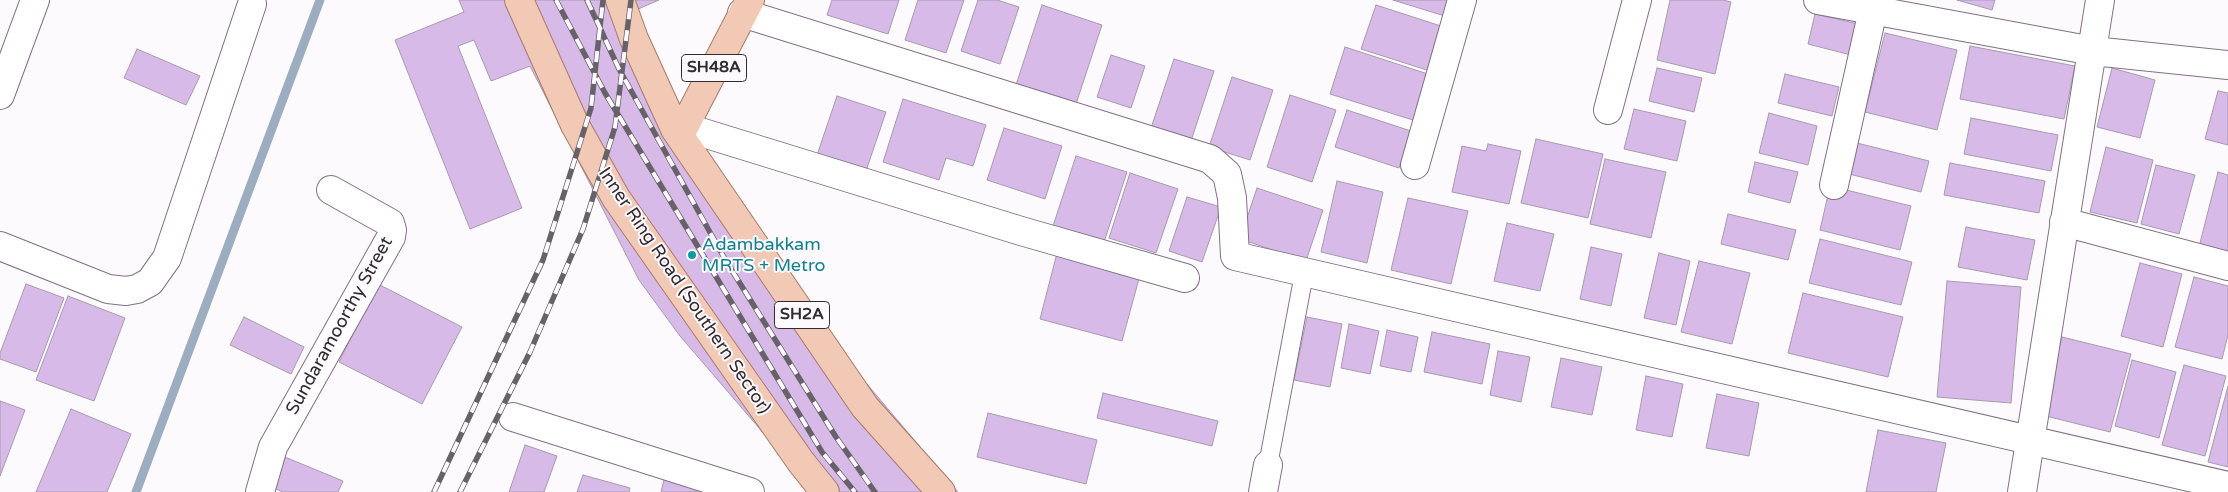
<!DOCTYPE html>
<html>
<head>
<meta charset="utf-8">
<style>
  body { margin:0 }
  canvas { display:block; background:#fdfafe }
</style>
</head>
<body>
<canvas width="2228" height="492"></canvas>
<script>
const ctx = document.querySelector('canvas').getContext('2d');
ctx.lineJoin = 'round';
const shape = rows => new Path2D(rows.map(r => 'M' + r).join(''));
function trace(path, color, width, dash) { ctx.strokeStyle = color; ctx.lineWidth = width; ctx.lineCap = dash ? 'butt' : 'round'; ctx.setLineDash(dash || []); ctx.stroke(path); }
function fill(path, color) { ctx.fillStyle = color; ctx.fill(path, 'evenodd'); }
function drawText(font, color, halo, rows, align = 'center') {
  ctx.font = font + ' "Varela Round",sans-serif'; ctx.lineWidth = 4; ctx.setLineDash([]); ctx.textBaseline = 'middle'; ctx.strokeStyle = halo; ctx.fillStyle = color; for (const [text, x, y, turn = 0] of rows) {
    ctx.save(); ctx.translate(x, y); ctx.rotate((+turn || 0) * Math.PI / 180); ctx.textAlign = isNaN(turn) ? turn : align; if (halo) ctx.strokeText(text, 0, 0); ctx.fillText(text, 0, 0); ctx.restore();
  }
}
const stream = shape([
  [136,492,320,0]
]);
const building = shape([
  [459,0,659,0,615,19,738,231,958,492,814,492,680,336,639,280,530,66,491,81,474,40,458,46,522,208,470,229,395,40,464,12,459,0],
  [832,0,899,0,888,34,827,15,832,0],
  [918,0,964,0,946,53,905,40,918,0],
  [978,0,997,0,1019,7,1000,64,961,51,978,0],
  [1393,0,1454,0,1448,17,1393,0],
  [1670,0,1723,0,1731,2,1715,74,1657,60,1670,0],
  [1957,0,1995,0,1992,10,1957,0],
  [1042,5,1102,25,1076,104,1016,85,1042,5],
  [1376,5,1447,28,1433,72,1361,49,1376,5],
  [1815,14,1863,25,1855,56,1808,44,1815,14],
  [1885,33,1957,50,1937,130,1865,112,1885,33],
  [1970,46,2075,66,2064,119,1960,99,1970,46],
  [1345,47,1431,75,1416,121,1330,94,1345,47],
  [137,49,200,76,186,105,124,78,137,49],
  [1111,55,1145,66,1131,108,1097,97,1111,55],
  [1174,59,1214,71,1190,144,1150,131,1174,59],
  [1657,68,1702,78,1694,112,1649,101,1657,68],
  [2112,68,2155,80,2140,138,2097,127,2112,68],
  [1785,74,1839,87,1832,116,1778,103,1785,74],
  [1232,77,1273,90,1250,160,1209,147,1232,77],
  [2218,91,2228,93,2228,145,2205,139,2218,91],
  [1290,95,1336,110,1312,182,1267,167,1290,95],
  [837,96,886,112,866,171,817,155,837,96],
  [903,99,986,125,973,166,946,158,939,180,883,162,903,99],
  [1634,109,1686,121,1677,161,1624,149,1634,109],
  [1347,110,1411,131,1399,168,1335,147,1347,110],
  [1769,113,1817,126,1808,165,1759,153,1769,113],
  [1971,118,2058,135,2051,171,1964,154,1971,118],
  [1004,128,1062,146,1045,199,987,180,1004,128],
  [1536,139,1603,154,1588,218,1521,203,1536,139],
  [1857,143,1929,161,1921,192,1849,174,1857,143],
  [1488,144,1521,151,1509,204,1452,192,1462,146,1486,151,1488,144],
  [2106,147,2153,160,2137,223,2090,212,2106,147],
  [1076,156,1127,172,1104,242,1053,226,1076,156],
  [1605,159,1666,172,1651,238,1590,224,1605,159],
  [1755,162,1798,172,1790,203,1748,192,1755,162],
  [1950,163,2045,181,2039,213,1944,195,1950,163],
  [2156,165,2195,175,2179,234,2141,224,2156,165],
  [2218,172,2228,175,2228,254,2199,247,2218,172],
  [1130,173,1178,189,1156,253,1109,238,1130,173],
  [1337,181,1383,192,1367,263,1321,252,1337,181],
  [1830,186,1911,206,1900,250,1820,230,1830,186],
  [1257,188,1323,210,1306,261,1240,239,1257,188],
  [1187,197,1221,207,1202,262,1169,251,1187,197],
  [1408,198,1468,211,1451,284,1391,270,1408,198],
  [1728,214,1796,230,1788,260,1721,244,1728,214],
  [1507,223,1554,234,1540,291,1494,281,1507,223],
  [1966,227,2035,240,2027,280,1958,267,1966,227],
  [1820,239,1912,262,1901,305,1809,283,1820,239],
  [1591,247,1622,254,1611,306,1580,299,1591,247],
  [1057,253,1140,275,1122,341,1040,319,1057,253],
  [1659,253,1690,261,1676,325,1644,318,1659,253],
  [1699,261,1750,273,1732,344,1681,332,1699,261],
  [2140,263,2182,274,2163,347,2121,336,2140,263],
  [2194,277,2228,286,2228,335,2222,359,2175,347,2194,277],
  [1947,281,2021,287,2011,403,1937,397,1947,281],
  [26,284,64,298,36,372,0,359,0,353,26,284],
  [378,284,462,327,422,404,339,362,378,284],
  [1803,293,1903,317,1888,377,1788,353,1803,293],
  [68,296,125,318,94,401,36,380,68,296],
  [244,317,304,347,291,374,230,345,244,317],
  [1307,317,1342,324,1330,387,1294,380,1307,317],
  [1349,324,1379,331,1370,374,1341,368,1349,324],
  [1387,330,1418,337,1411,372,1380,366,1387,330],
  [1432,332,1490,344,1482,384,1424,372,1432,332],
  [2062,337,2131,354,2110,432,2042,415,2062,337],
  [1498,351,1530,357,1521,402,1490,395,1498,351],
  [1561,358,1602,367,1592,415,1551,407,1561,358],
  [2132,360,2176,372,2159,438,2115,426,2132,360],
  [2184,365,2226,376,2205,456,2162,445,2184,365],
  [1646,376,1683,384,1672,437,1636,430,1646,376],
  [2228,386,2228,467,2208,462,2228,386],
  [1103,393,1218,421,1212,446,1097,418,1103,393],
  [1717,394,1759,403,1749,456,1706,448,1717,394],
  [0,401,25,410,0,476,0,401],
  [71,409,131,434,107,492,36,492,71,409],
  [988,413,1097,440,1086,484,977,457,988,413],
  [1878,430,1946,443,1936,492,1866,492,1878,430],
  [525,445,557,456,544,492,509,492,525,445],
  [280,455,343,481,338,492,283,492,267,485,280,455],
  [583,475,630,488,629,492,577,492,583,475],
  [665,476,727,492,661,492,665,476]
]);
const service = shape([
  [1268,465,1304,274]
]);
const minor = shape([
  [1818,0,2093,51,2228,65],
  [742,13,1210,159,1227,174,1232,198,1235,256,2228,486],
  [0,95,35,0],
  [1608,110,1637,0],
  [684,127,1021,231,1185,278],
  [1415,165,1462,0],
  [1834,185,1873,10],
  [2064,222,2228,266],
  [0,246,108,289,126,291,137,289,150,282,167,258,252,4],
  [513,417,750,492],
  [260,492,273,447,391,237,392,230,390,223,331,190],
  [1263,492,1268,465],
  [2022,492,2100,0]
]);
const primary = shape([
  [519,0,575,125,616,198,801,462,825,492],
  [620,0,634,39,675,129,865,407,941,492],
  [675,129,684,127,750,0]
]);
const rail = shape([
  [556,0,605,93,822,452,855,492],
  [587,0,619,69,726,261,836,437,875,492],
  [434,492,543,260,591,108,603,0],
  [460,492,530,352,583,229,615,127,631,0]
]);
const markers = [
  [692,255,5,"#0f9aa8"]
];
const shields = [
  [714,68,65],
  [802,315,55]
];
const shieldNames = [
  ["SH48A",714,68],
  ["SH2A",802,315]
];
const cultureNames = [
  ["Adambakkam",702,245],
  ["MRTS + Metro",702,266]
];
const streetNames = [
  ["Inner Ring Road (Southern Sector)",684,291,56],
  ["Sundaramoorthy Street",340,326,-61]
];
trace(stream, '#9cadc0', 9);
fill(building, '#d7bae8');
trace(building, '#a69bad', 1);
trace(service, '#807282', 20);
trace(minor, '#807282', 30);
trace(primary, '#a87a67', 30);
trace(service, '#fff', 18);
trace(minor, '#fff', 28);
trace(primary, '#f1c9b5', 28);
trace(rail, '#676268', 5.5);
trace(rail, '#fdfafe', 4, [11]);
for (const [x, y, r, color] of markers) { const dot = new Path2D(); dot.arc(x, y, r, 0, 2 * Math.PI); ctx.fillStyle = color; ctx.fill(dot); trace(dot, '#fdfafe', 2); }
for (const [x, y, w] of shields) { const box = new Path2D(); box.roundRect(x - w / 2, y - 13.5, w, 27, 4); ctx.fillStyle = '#fdfafe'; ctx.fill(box); trace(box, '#302a31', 1); }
drawText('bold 16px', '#302a31', null, shieldNames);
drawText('18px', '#0d838f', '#fdfafe', cultureNames, 'left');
drawText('18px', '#302a31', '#fdfafe', streetNames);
</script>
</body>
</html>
